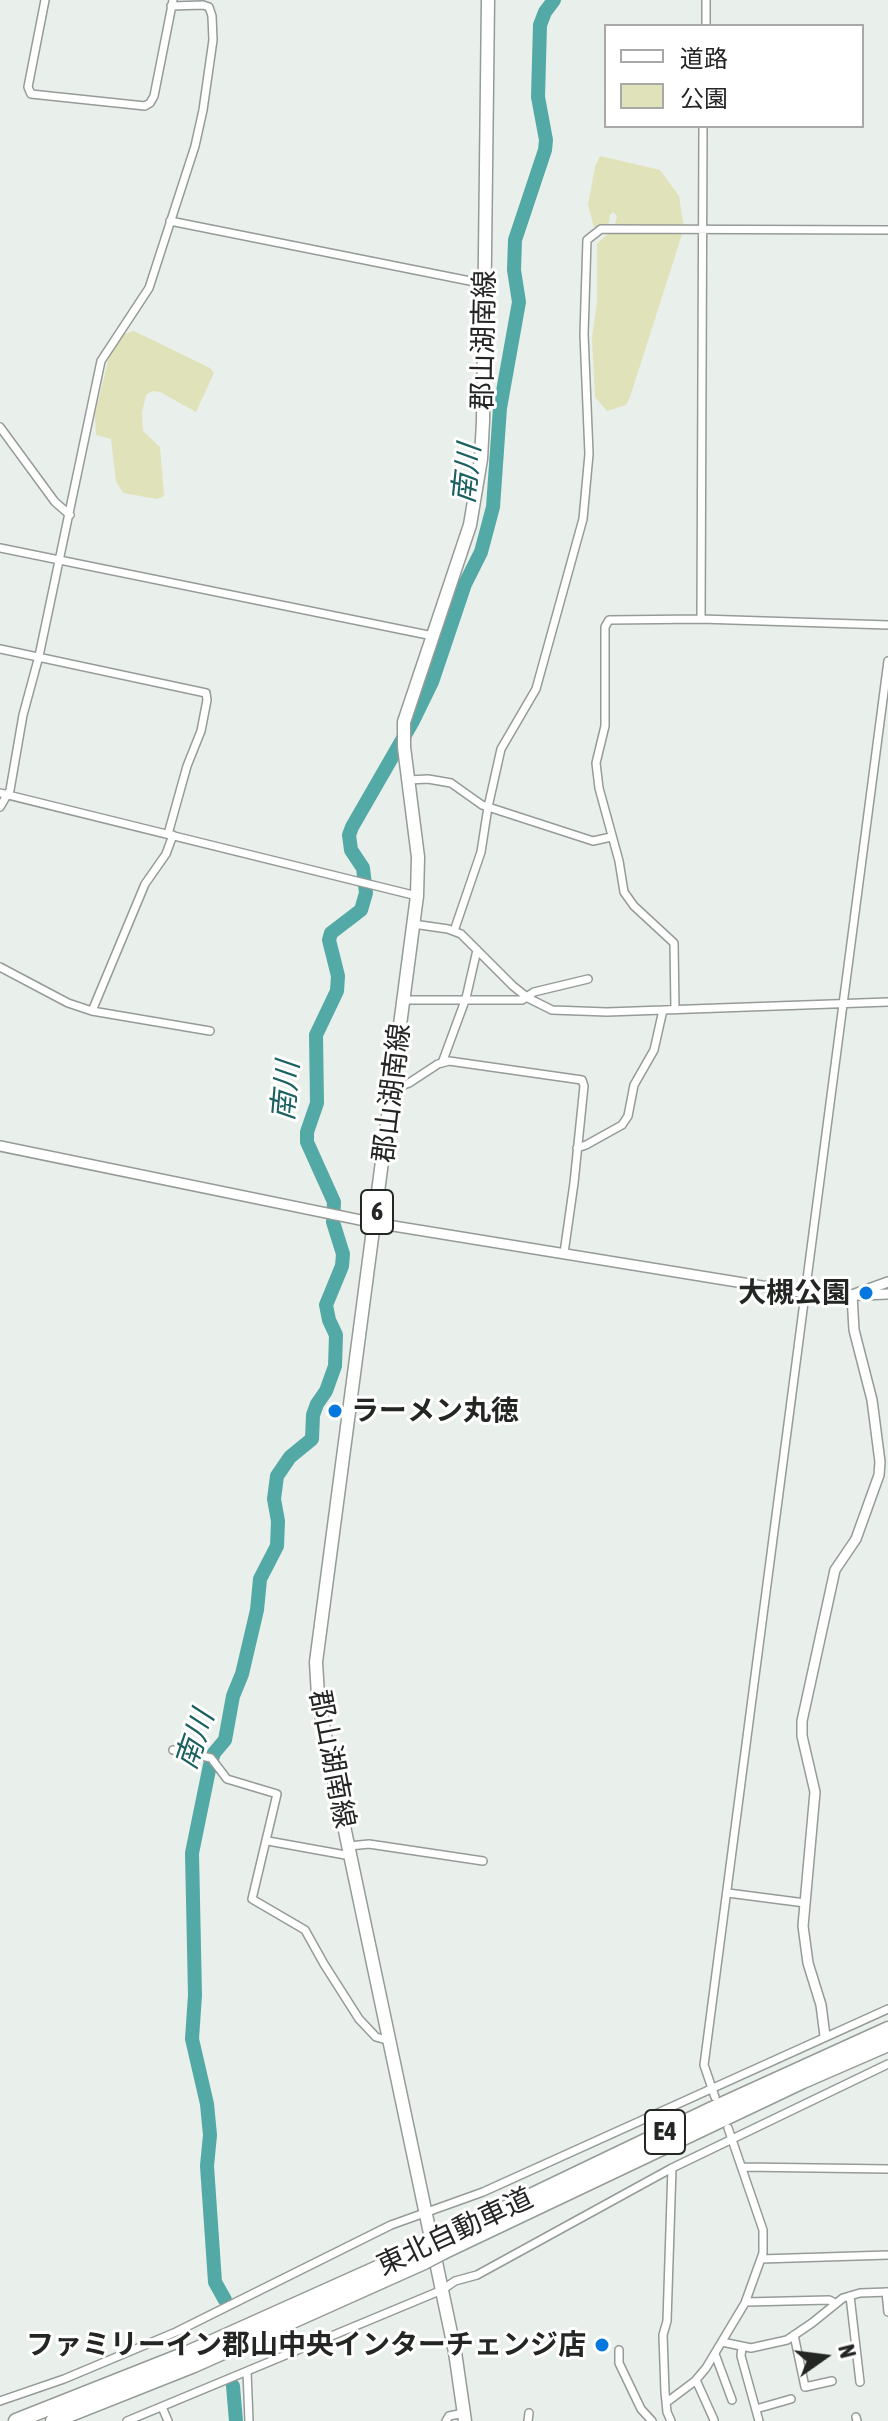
<!DOCTYPE html>
<html>
<head>
<meta charset="utf-8">
<style>
  body { margin:0 }
  #map { position:relative; width:888px; height:2421px; overflow:hidden; background:#e9efea; font-family:"Asap Condensed","Noto Sans JP",sans-serif }
  canvas { display:block }
  .legend { position:absolute; left:604px; top:24px; width:260px; height:104px; box-sizing:border-box; background:#fff; border:2px solid #a7a8a7; margin:0; padding:10px 14px; list-style:none; font-size:24px; color:#242624 }
  .legend li { display:flex; align-items:center; gap:16px; height:40px }
  .legend b { width:40px; border:2px solid #a7a8a7 }
  .north { position:absolute; left:784px; top:2317px; width:80px; height:80px; -webkit-text-stroke:6px #fff; paint-order:stroke; rotate:76deg; font-size:22px; font-weight:700; line-height:32px; text-align:center; color:#242624 }
  .north::after { content:''; display:block; margin:auto; width:28px; height:36px; background:#242624; clip-path:polygon(50% 0,100% 100%,50% 72%,0 100%) }
</style>
</head>
<body>
<div id="map">
<canvas width="888" height="2421"></canvas>
<ul class="legend">
<li><b style="height:10px;background:#fff"></b>道路</li>
<li><b style="height:22px;background:#e0e2b9"></b>公園</li>
</ul>
<div class="north">N</div>
</div>
<script>
const ctx = document.querySelector('canvas').getContext('2d');
ctx.lineJoin = 'round';
function fill(path, color) { ctx.fillStyle = color; ctx.fill(path, 'evenodd'); }
const shape = rows => new Path2D(rows.map(r => 'M' + r).join(''));
function trace(path, color, width, dash) { ctx.strokeStyle = color; ctx.lineWidth = width; ctx.lineCap = dash ? 'butt' : 'round'; ctx.setLineDash(dash || []); ctx.stroke(path); }
function drawText(font, color, halo, rows, align = 'center') {
  ctx.font = font + ' "Asap Condensed","Noto Sans JP",sans-serif'; ctx.lineWidth = 6; ctx.setLineDash([]); ctx.textBaseline = 'middle'; ctx.strokeStyle = halo; ctx.fillStyle = color; for (const [text, x, y, turn = 0] of rows) {
    ctx.save(); ctx.translate(x, y); ctx.rotate((+turn || 0) * Math.PI / 180); ctx.textAlign = isNaN(turn) ? turn : align; if (halo) ctx.strokeText(text, 0, 0); ctx.fillText(text, 0, 0); ctx.restore();
  }
}
const green = shape([
  [600,156,660,170,679,196,684,228,630,397,626,405,607,411,595,397,592,337,597,302,597,244,614,228,617,216,613,212,610,215,608,227,594,227,588,205,595,167],
  [134,331,210,368,214,373,196,412,160,392,152,391,146,395,142,412,143,431,160,447,164,496,157,499,123,493,116,481,111,439,96,435,95,414,109,357,124,334]
]);
const river = shape([
  [225,2300,215,2282,207,2166,210,2135,207,2104,192,2039,195,1995,192,1853,210,1765,214,1753,225,1740,233,1696,242,1674,257,1610,260,1579,277,1546,278,1521,274,1499,277,1476,290,1457,312,1439,313,1415,317,1404,326,1391,335,1366,336,1335,329,1320,326,1305,342,1266,343,1254,333,1222,334,1202,307,1142,307,1132,317,1103,316,1035,337,991,338,976,329,940,331,933,361,910,366,893,363,868,351,850,349,835,352,827,413,721,432,682,465,584,481,552,493,507,500,408,519,302,514,270,515,240,545,150,546,140,538,97,540,25,545,12,554,0],
  [233,2386,236,2421]
]);
const minor = shape([
  [45,0,28,87,31,94,145,106,150,103,154,96,173,0],
  [706,26,706,0],
  [170,221,485,284],
  [0,427,55,502,70,515],
  [0,548,433,636],
  [701,619,703,126],
  [0,649,206,693,207,700,201,731,187,766,168,834],
  [408,780,428,779,451,783,482,805,593,841,611,837],
  [0,793,417,896],
  [0,807,10,790,23,715,39,656,101,361,149,288,195,146,203,110,213,40,212,16,209,7,203,5,171,6],
  [413,924,448,929,461,934,513,986,528,998,552,1010,607,1012,888,1002],
  [454,931,481,852,488,807,501,749,536,689,583,519,589,454,584,334,587,240,601,229,888,230],
  [0,967,68,1003,92,1011,210,1031],
  [404,1000,522,1000,534,992,588,979],
  [675,1010,674,943,634,906,624,892,619,861,599,788,596,763,605,726,605,627,609,620,701,619,888,625],
  [92,1011,145,884,166,854,173,835],
  [442,1063,466,998,477,950],
  [393,1089,409,1083,438,1064,449,1061,582,1080,584,1086,574,1183,564,1253],
  [577,1148,586,1145,622,1125,628,1116,634,1085,654,1050,663,1010],
  [173,1750,211,1758,227,1779,277,1794,252,1899,305,1930,324,1964,359,2019,376,2037,390,2041],
  [268,1841,351,1856],
  [349,1846,369,1844,483,1861],
  [728,1893,805,1903],
  [715,2097,704,2065,888,661],
  [743,2167,888,2169],
  [761,2259,888,2255],
  [886,2292,888,2312],
  [850,2296,860,2382],
  [746,2302,829,2300,835,2303],
  [794,2335,805,2387,832,2381],
  [722,2342,751,2348,787,2340,812,2323,843,2298,860,2293,888,2292],
  [742,2347,741,2356,759,2421],
  [619,2350,619,2363,641,2409,652,2421],
  [715,2354,732,2400],
  [247,2371,249,2421],
  [696,2380,714,2420],
  [0,2401,64,2379,176,2332,391,2225,483,2192,888,2009],
  [667,2402,695,2381,706,2368,745,2303,763,2253,763,2230,728,2128],
  [162,2407,168,2421],
  [756,2409,791,2399],
  [856,2417,857,2421],
  [127,2421,442,2290,455,2281,477,2275,672,2168,888,2064],
  [446,2421,449,2416,464,2413],
  [528,2421,529,2413],
  [671,2421,667,2412,665,2392,663,2335,667,2321,672,2168]
]);
const tertiary = shape([
  [0,1146,375,1223,805,1293,835,1296,888,1294],
  [825,2036,821,2005,808,1963,803,1926,815,1792,802,1736,802,1721,835,1570,856,1539,879,1475,880,1462,872,1400,854,1330,852,1295,888,1282]
]);
const primary = shape([
  [465,2421,455,2352,325,1736,318,1696,316,1662,417,896,418,857,404,747,404,722,470,525,481,459,483,421,488,0]
]);
const motorway = shape([
  [443,2238,710,2110,888,2029],
  [445,2251,803,2081,888,2044],
  [16,2421,188,2353,420,2249],
  [53,2421,194,2365,424,2262]
]);
const motorwayBridge = shape([
  [420,2249,443,2238],
  [424,2262,445,2251]
]);
const markers = [
  [866,1293,8,"#0578df"],
  [335,1411,8,"#0578df"],
  [602,2345,8,"#0578df"]
];
const shields = [
  [377,1212,32],
  [665,2132,40]
];
const shieldNames = [
  ["6",377,1212],
  ["E4",665,2132]
];
const streetNames = [
  ["郡山湖南線",484,340,-89],
  ["郡山湖南線",392,1093,-83],
  ["郡山湖南線",332,1759,79],
  ["東北自動車道",455,2232,-25]
];
const poiNames = [
  ["大槻公園",850,1293],
  ["ラーメン丸徳",351,1411,"left"],
  ["ファミリーイン郡山中央インターチェンジ店",586,2345]
];
const waterNames = [
  ["南川",467,474,-84],
  ["南川",286,1091,-85],
  ["南川",195,1740,-71]
];
fill(green, '#e0e2b9');
trace(river, '#53a9a5', 14);
trace(minor, '#959b96', 10);
trace(tertiary, '#959b96', 12);
trace(primary, '#959b96', 15);
trace(motorway, '#959b96', 17);
trace(minor, '#fff', 7);
trace(tertiary, '#fff', 9);
trace(primary, '#fff', 12);
trace(motorway, '#fff', 14);
trace(motorwayBridge, '#959b96', 17, []);
trace(motorwayBridge, '#fff', 14);
for (const [x, y, r, color] of markers) { const dot = new Path2D(); dot.arc(x, y, r, 0, 2 * Math.PI); ctx.fillStyle = color; ctx.fill(dot); trace(dot, '#fff', 3); }
for (const [x, y, w] of shields) { const box = new Path2D(); box.roundRect(x - w / 2, y - 22, w, 44, 6); ctx.fillStyle = '#fff'; ctx.fill(box); trace(box, '#242624', 2); }
drawText('bold 26px', '#242624', null, shieldNames);
drawText('28px', '#242624', '#fff', streetNames);
drawText('bold 28px', '#242624', '#fff', poiNames, 'right');
drawText('italic 30px', '#1b615f', '#fff', waterNames);
</script>
</body>
</html>
